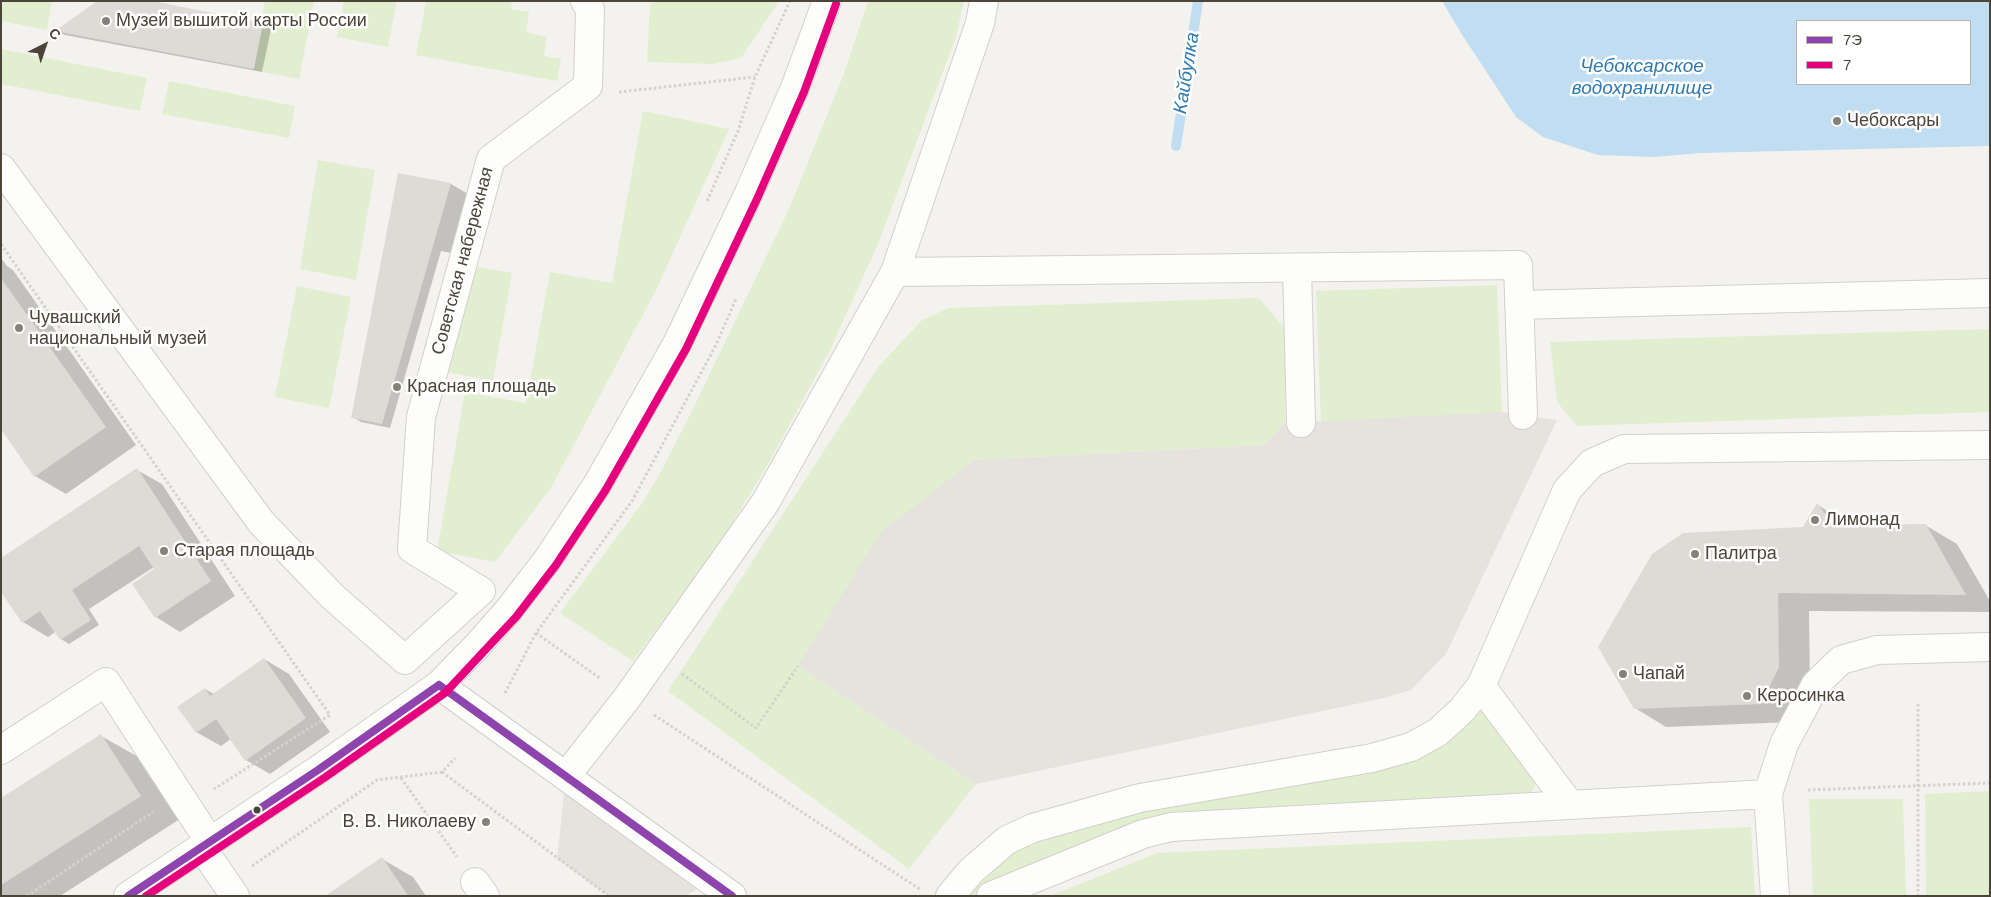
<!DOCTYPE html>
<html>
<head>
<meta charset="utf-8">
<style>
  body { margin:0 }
  #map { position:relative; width:1991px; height:897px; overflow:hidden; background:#f4f2ee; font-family:Helvetica,sans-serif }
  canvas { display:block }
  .frame { position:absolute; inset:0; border:2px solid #4b4439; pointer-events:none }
  .legend { position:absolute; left:1796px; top:20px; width:175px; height:65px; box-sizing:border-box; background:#fff; border:1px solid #b7b4b0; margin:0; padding:6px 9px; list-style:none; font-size:15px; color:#4b4439 }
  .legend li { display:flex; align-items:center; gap:10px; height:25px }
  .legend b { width:25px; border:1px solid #b7b4b0 }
  .north { position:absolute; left:20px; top:20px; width:50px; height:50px; -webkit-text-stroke:4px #fff; paint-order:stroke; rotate:41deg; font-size:14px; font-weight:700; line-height:20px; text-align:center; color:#4b4439 }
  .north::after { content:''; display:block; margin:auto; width:18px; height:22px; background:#4b4439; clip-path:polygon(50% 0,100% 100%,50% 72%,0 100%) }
</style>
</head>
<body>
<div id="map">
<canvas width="1991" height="897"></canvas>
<div class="frame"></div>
<ul class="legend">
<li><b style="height:6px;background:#8e44ad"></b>7Э</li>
<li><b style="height:6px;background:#e5007d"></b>7</li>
</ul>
<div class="north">С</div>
</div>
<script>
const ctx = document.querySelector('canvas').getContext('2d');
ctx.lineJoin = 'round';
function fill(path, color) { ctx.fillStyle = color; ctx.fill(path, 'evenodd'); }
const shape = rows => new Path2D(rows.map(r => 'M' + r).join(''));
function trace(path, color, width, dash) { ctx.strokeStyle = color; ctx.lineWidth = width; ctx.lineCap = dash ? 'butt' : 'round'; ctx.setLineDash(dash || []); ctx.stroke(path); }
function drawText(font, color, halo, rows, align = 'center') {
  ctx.font = font + ' Helvetica,sans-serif'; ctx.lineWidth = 5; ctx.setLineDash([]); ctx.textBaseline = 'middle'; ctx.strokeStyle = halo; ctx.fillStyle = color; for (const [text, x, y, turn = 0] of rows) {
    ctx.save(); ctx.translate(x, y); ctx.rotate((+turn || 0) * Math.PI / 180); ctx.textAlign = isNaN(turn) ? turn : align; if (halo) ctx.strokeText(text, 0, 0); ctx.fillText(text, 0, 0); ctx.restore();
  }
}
const green = shape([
  [3,1,52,1,47,30,1,21],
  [265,1,314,1,299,79,252,70],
  [344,1,397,1,388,47,337,37],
  [426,1,512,1,511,9,529,12,526,32,547,37,544,56,561,59,557,81,416,55],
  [659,1,779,1,741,58,713,64,647,62,650,4],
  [868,1,964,1,956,37,878,244,829,352,766,468,735,518,713,553,633,661,560,613,640,506,658,477,688,419,789,209,843,76],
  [1,49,147,78,140,111,1,84],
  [169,81,295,106,289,138,162,114],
  [643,111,729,129,657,288,552,486,495,562,437,551,465,392,526,403,550,272,612,283],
  [318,160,375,170,356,280,300,269],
  [465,265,512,273,493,381,447,372],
  [1497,285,1502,412,1321,423,1316,291],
  [297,286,351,297,329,408,275,397],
  [1259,298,1285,329,1285,423,1264,445,974,460,798,666,976,784,909,869,668,691,879,366,922,320,949,308],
  [1990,329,1990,412,1577,426,1557,402,1550,342],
  [1482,711,1492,714,1536,775,1535,787,1527,797,1131,830,974,896,966,892,1017,843,1470,718],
  [1990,791,1990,896,1926,896,1925,794],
  [1809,799,1903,799,1906,896,1813,896],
  [1751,827,1755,896,1050,896,1157,853]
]);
const parking = shape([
  [1502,412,1557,420,1446,654,1411,690,1384,698,976,784,798,666,881,532,974,460,1264,445,1285,423],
  [566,776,711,880,686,896,609,896,557,859]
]);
const water = shape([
  [1442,1,1990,1,1990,146,1701,153,1653,157,1598,155,1543,137,1516,117,1461,33],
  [1797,21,1970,21,1970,84,1797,84]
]);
const shadow = shape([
  [262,24,271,29,262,72,65,35,57,31],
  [399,174,451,184,468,194,451,253,441,251,390,428,361,422,353,417],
  [1,258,7,266,13,270,136,445,66,494,35,476,1,427],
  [137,470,162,484,235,596,180,632,156,617,156,570,154,567,89,609,99,625,69,644,61,639,55,632,48,637,23,622],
  [1818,505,1851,526,1925,525,1957,544,1990,601,1990,612,1809,611,1810,686,1792,722,1666,727,1635,708,1804,528],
  [264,659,289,674,330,732,270,774,246,760,231,739,221,746,196,732,205,689,214,694],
  [101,736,142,759,180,819,60,896,1,896,1,800],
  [382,859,413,877,426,896,327,896]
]);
const stream = shape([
  [1176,146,1198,1]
]);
const building = shape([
  [97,1,153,1,263,23,254,69,55,31],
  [398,173,451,183,382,424,351,418],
  [1,278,106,427,34,477,1,429],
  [137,468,211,581,155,618,132,584,154,569,139,546,72,590,91,620,60,640,40,611,22,623,1,592,1,558],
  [1817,503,1833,525,1926,524,1966,595,1778,593,1779,667,1761,704,1634,709,1598,647,1652,554,1683,533,1803,527],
  [264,658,306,718,245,761,216,719,196,733,177,707,205,688,210,696],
  [101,734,141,796,1,885,1,798],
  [382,857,408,896,325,896]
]);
const path = shape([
  [619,92,755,77],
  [707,201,738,131,755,77,790,1],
  [1,244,330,715,214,789],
  [536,633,601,679],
  [682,674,756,728,798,666],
  [505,693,536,633,632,501,716,345,736,299],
  [1918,704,1918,896],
  [654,715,921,890],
  [442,772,609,896],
  [401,778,457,857],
  [1808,790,1990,783],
  [252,866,377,780,442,772,455,758],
  [27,896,153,812]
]);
const minor = shape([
  [1,168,261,522,332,596,405,660,481,591,412,549,421,417,491,159,588,86,590,9,585,1],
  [1297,268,1301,423],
  [895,272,1518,265,1523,415],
  [1519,305,1990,293],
  [439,685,732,896],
  [1,750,106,682,210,842],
  [566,776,627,698,765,503,895,272,980,23,984,1],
  [1570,805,1481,686,1567,490,1592,463,1624,449,1990,445],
  [202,848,235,896],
  [475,882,485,896],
  [128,896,318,770,439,685,478,645,508,611,548,559,597,485,677,344,748,195,795,88,827,1],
  [950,896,971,871,1007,840,1033,828,1140,798,1372,758,1411,747,1438,732,1462,710,1481,686],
  [991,896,1143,834,1171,827,1768,794],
  [1775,896,1768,794,1784,744,1816,684,1841,660,1877,650,1990,647]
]);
const bus1 = shape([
  [439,685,732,896],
  [128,896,318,770,439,685]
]);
const bus2 = shape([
  [146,896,324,778,445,693,516,617,556,565,605,491,686,349,757,199,804,92,836,4]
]);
const markers = [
  [106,21,5,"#868178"],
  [1837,121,5,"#868178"],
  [19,328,5,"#868178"],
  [397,387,5,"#868178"],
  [1815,520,5,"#868178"],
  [164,551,5,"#868178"],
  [1695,554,5,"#868178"],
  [1623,674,5,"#868178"],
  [1747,696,5,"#868178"],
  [257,810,4.5,"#4b4439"],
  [486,822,5,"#868178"]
];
const poiNames = [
  ["Музей вышитой карты России",116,21],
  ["Чебоксары",1847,121],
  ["Чувашский",29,318],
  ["национальный музей",29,339],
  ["Красная площадь",407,387],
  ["Лимонад",1825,520],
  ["Старая площадь",174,551],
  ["Палитра",1705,554],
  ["Чапай",1633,674],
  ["Керосинка",1757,696],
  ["В. В. Николаеву",476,822,"right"]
];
const streetNames = [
  ["Советская набережная",463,261,-75]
];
const waterNames = [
  ["Чебоксарское",1642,67],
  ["водохранилище",1642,89],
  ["Кайбулка",1187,73,-81]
];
fill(green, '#e1eecf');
fill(parking, '#e6e3df');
fill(water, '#c0ddf1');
fill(shadow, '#0003');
trace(stream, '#c0ddf1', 10);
fill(building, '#dedbd6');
trace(minor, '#d2d0cb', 30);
trace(path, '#d3d2cc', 3, [2.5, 2.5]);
trace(minor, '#fdfdfc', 28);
trace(bus1, '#8e44ad', 8);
trace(bus2, '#e5007d', 8);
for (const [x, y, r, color] of markers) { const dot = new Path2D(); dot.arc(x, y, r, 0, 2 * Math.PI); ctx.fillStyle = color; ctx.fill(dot); trace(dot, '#fff', 2); }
drawText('18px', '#4b4439', '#fff', poiNames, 'left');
drawText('18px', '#4b4439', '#fff', streetNames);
drawText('italic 19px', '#2e7ab2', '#fff', waterNames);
</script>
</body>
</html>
